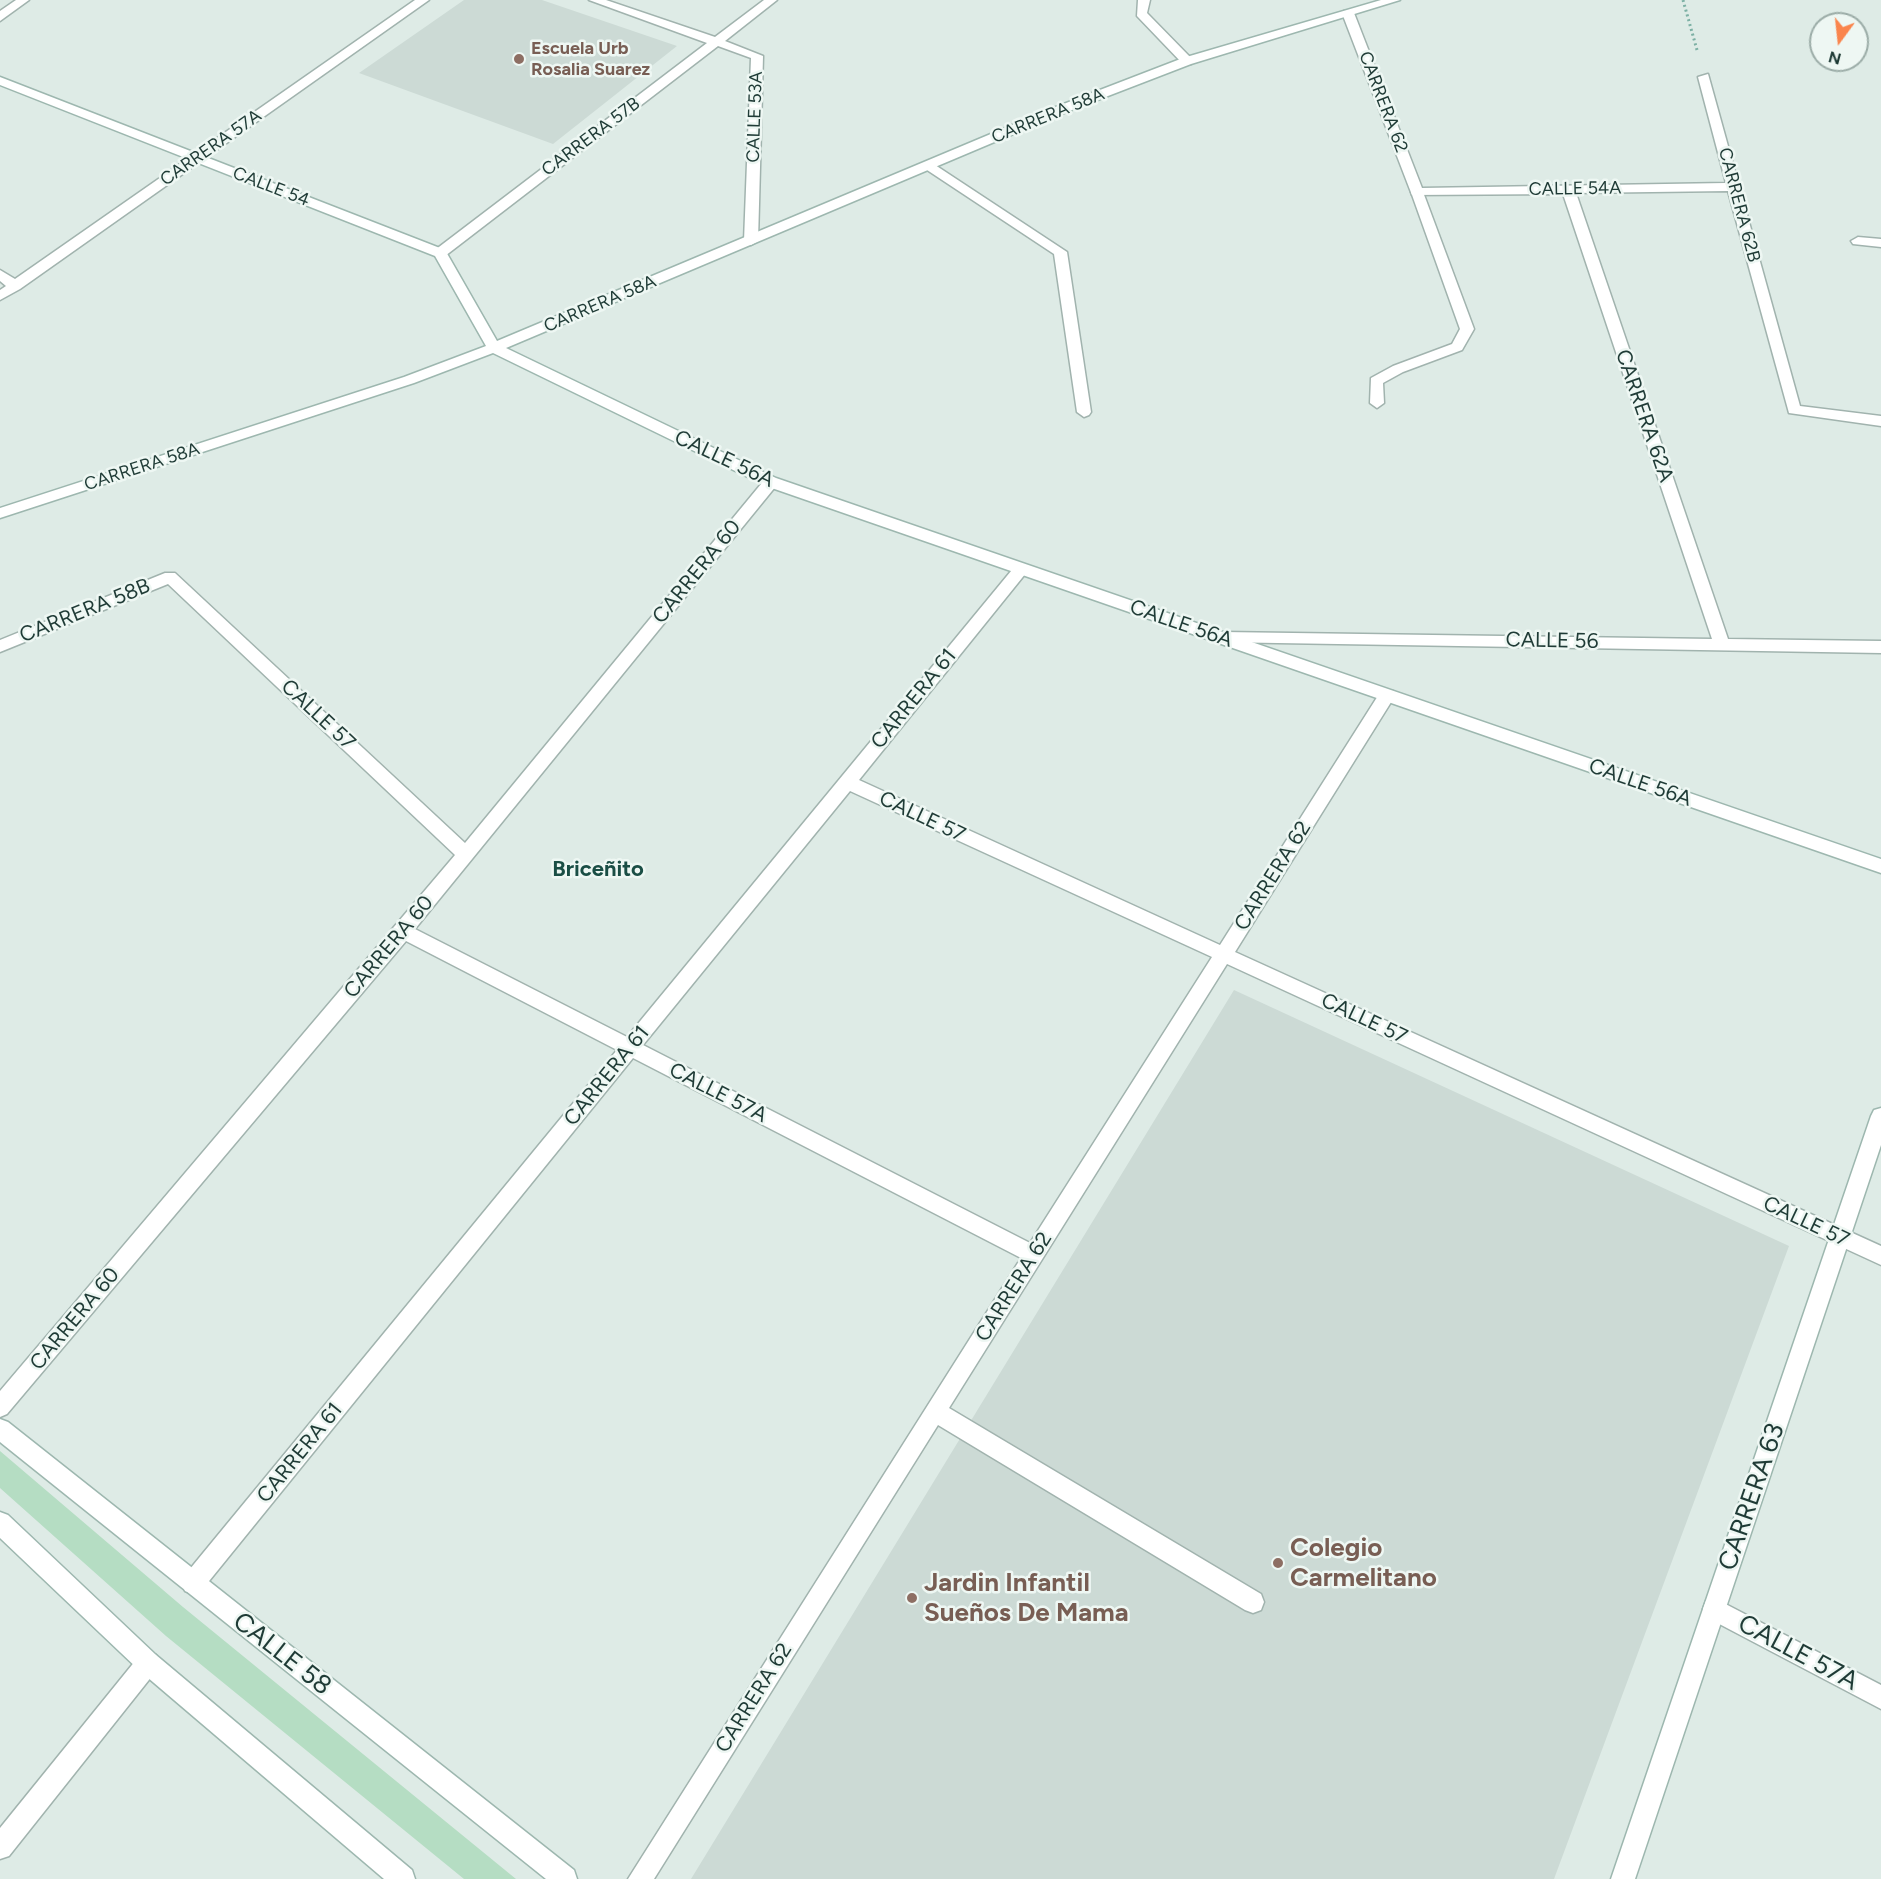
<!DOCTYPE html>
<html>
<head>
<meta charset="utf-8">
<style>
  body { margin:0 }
  #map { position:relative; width:1881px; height:1879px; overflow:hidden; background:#deebe6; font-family:Figtree,sans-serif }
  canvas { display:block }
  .north { position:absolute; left:1809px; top:12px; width:60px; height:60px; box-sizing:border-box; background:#eef7f3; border:2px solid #9baca7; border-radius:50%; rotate:195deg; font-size:16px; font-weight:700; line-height:24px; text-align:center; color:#1f3b36 }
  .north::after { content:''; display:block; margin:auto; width:21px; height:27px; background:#fa854d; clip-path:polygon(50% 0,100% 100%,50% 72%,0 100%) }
</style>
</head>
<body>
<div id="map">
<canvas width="1881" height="1879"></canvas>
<div class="north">N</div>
</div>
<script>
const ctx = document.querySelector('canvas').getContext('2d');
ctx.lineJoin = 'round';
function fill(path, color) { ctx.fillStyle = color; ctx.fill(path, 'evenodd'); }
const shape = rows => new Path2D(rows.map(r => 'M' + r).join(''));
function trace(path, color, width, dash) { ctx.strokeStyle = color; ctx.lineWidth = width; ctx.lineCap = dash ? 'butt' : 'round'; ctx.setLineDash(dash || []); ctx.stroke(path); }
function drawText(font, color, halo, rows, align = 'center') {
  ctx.font = font + ' Figtree,sans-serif'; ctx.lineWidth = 5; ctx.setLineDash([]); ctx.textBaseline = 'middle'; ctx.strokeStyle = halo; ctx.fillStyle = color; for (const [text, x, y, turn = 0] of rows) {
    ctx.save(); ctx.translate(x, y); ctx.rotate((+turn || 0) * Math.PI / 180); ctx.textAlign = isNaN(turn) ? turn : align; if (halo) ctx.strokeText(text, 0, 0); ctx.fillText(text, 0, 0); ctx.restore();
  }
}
const built = shape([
  [464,0,542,0,677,46,553,144,359,73],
  [1234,990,1789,1246,1554,1879,691,1879]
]);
const green = shape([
  [0,1451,183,1607,516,1879,464,1879,166,1636,0,1488]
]);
const path = shape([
  [1683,0,1697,50]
]);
const lane = shape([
  [1138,0,1150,0,1147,13,1191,58,1191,64,1183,64,1137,16,1138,0],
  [929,161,1067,252,1091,412,1089,415,1084,417,1077,412,1054,254,924,168,923,165,929,161],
  [1417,188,1423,192,1474,329,1462,350,1403,372,1383,383,1384,403,1377,408,1370,403,1371,378,1393,366,1452,344,1460,329,1411,192,1417,188]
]);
const street = shape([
  [16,0,29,0,0,21,0,11,16,0],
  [415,0,429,0,20,289,0,300,0,290,6,286,0,281,0,270,15,279,415,0],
  [589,0,606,0,715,37,764,0,777,0,725,41,763,56,758,241,751,245,744,241,751,58,718,46,445,256,435,256,435,250,707,43,589,0],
  [1344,11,1354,13,1422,188,1726,183,1698,77,1708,74,1800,406,1881,416,1881,426,1789,413,1728,191,1576,193,1728,639,1881,641,1881,653,1217,642,1215,638,1217,634,1223,632,1712,639,1563,194,1412,195,1342,13,1344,11],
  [1858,237,1881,239,1881,247,1853,244,1851,241,1858,237],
  [771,477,778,482,776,486,415,929,627,1037,1016,565,1021,564,1029,569,1026,573,859,780,1220,945,1381,691,1393,691,1395,695,1393,699,1235,952,1881,1246,1881,1265,1227,964,949,1408,1261,1594,1264,1602,1261,1610,1253,1613,1245,1610,938,1425,654,1879,628,1879,1021,1258,633,1058,201,1591,193,1594,185,1591,182,1583,185,1575,617,1050,406,941,7,1414,0,1417,0,1391,455,855,168,584,0,652,0,640,165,573,175,573,465,843,766,478,771,477],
  [850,791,1212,957,1030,1243,643,1045,850,791],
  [1714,1598,1881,1685,1881,1709,1706,1617,1703,1609,1706,1601,1714,1598],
  [148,1652,156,1655,159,1663,156,1671,9,1856,0,1859,0,1828,140,1655,148,1652]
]);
const secondary = shape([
  [1381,0,1400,0,1191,64,1056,116,506,348,776,478,1881,859,1881,873,766,486,493,353,414,383,0,518,0,508,404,377,486,346,435,256,0,85,0,77,445,250,497,341,1048,110,1183,58,1381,0],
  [1881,1108,1881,1145,1635,1879,1611,1879,1871,1116,1874,1110,1881,1108],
  [0,1419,8,1422,574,1870,577,1879,546,1879,0,1442,0,1419],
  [0,1512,8,1515,156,1655,412,1870,415,1879,384,1879,140,1671,0,1538,0,1512]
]);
const markers = [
  [519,59,6,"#8d6e63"],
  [1278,1563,6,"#8d6e63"],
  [912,1598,6,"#8d6e63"]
];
const farEducationnames = [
  ["Escuela Urb",531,49],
  ["Rosalia Suarez",531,70]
];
const farStreetnames = [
  ["CARRERA 62",1383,102,69],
  ["CARRERA 58A",1048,116,-22],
  ["CALLE 53A",755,117,-88],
  ["CARRERA 57B",591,137,-37],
  ["CARRERA 57A",211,148,-35],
  ["CALLE 54",271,187,21],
  ["CALLE 54A",1575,189,-1],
  ["CARRERA 62B",1739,205,75],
  ["CARRERA 58A",600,304,-23],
  ["CARRERA 58A",142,467,-18]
];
const streetNames = [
  ["CARRERA 62A",1644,416,71],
  ["CALLE 56A",724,459,25],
  ["CARRERA 60",697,572,-51],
  ["CARRERA 58B",85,611,-22],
  ["CALLE 56A",1181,624,19],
  ["CALLE 56",1552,641,1],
  ["CARRERA 61",914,699,-51],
  ["CALLE 57",318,715,43],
  ["CALLE 56A",1640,783,19],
  ["CALLE 57",922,817,25],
  ["CARRERA 62",1273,876,-58],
  ["CARRERA 60",389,947,-50],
  ["CALLE 57",1364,1019,25],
  ["CARRERA 61",607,1076,-51],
  ["CALLE 57A",718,1093,27],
  ["CALLE 57",1806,1222,25],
  ["CARRERA 62",1014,1287,-58],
  ["CARRERA 60",75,1319,-50],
  ["CARRERA 61",300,1453,-51],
  ["CARRERA 62",754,1698,-58]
];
const neighbourhoodNames = [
  ["Briceñito",598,870]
];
const nearStreetnames = [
  ["CARRERA 63",1752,1497,-71],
  ["CALLE 57A",1798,1653,28],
  ["CALLE 58",282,1654,38]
];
const nearEducationnames = [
  ["Colegio",1290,1548],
  ["Carmelitano",1290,1578],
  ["Jardin Infantil",924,1583],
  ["Sueños De Mama",924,1613]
];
fill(built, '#ccdad5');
fill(green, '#b5ddc3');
trace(lane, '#a1b3ae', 3);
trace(street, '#a1b3ae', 3);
trace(secondary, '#9db7af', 3);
trace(path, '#7cb0a4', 3, [2, 3]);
fill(lane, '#fff');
fill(street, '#fff');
fill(secondary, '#fff');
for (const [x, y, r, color] of markers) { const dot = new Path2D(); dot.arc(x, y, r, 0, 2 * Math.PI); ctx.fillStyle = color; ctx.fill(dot); trace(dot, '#eef7f3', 2); }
drawText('bold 18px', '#785e54', '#eef7f3', farEducationnames, 'left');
drawText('18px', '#1f3b36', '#eef7f3', farStreetnames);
drawText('21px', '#1f3b36', '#eef7f3', streetNames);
drawText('bold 22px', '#1a4e45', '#eef7f3', neighbourhoodNames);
drawText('26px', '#1f3b36', '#eef7f3', nearStreetnames);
drawText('bold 26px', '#785e54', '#eef7f3', nearEducationnames, 'left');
</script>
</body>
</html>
